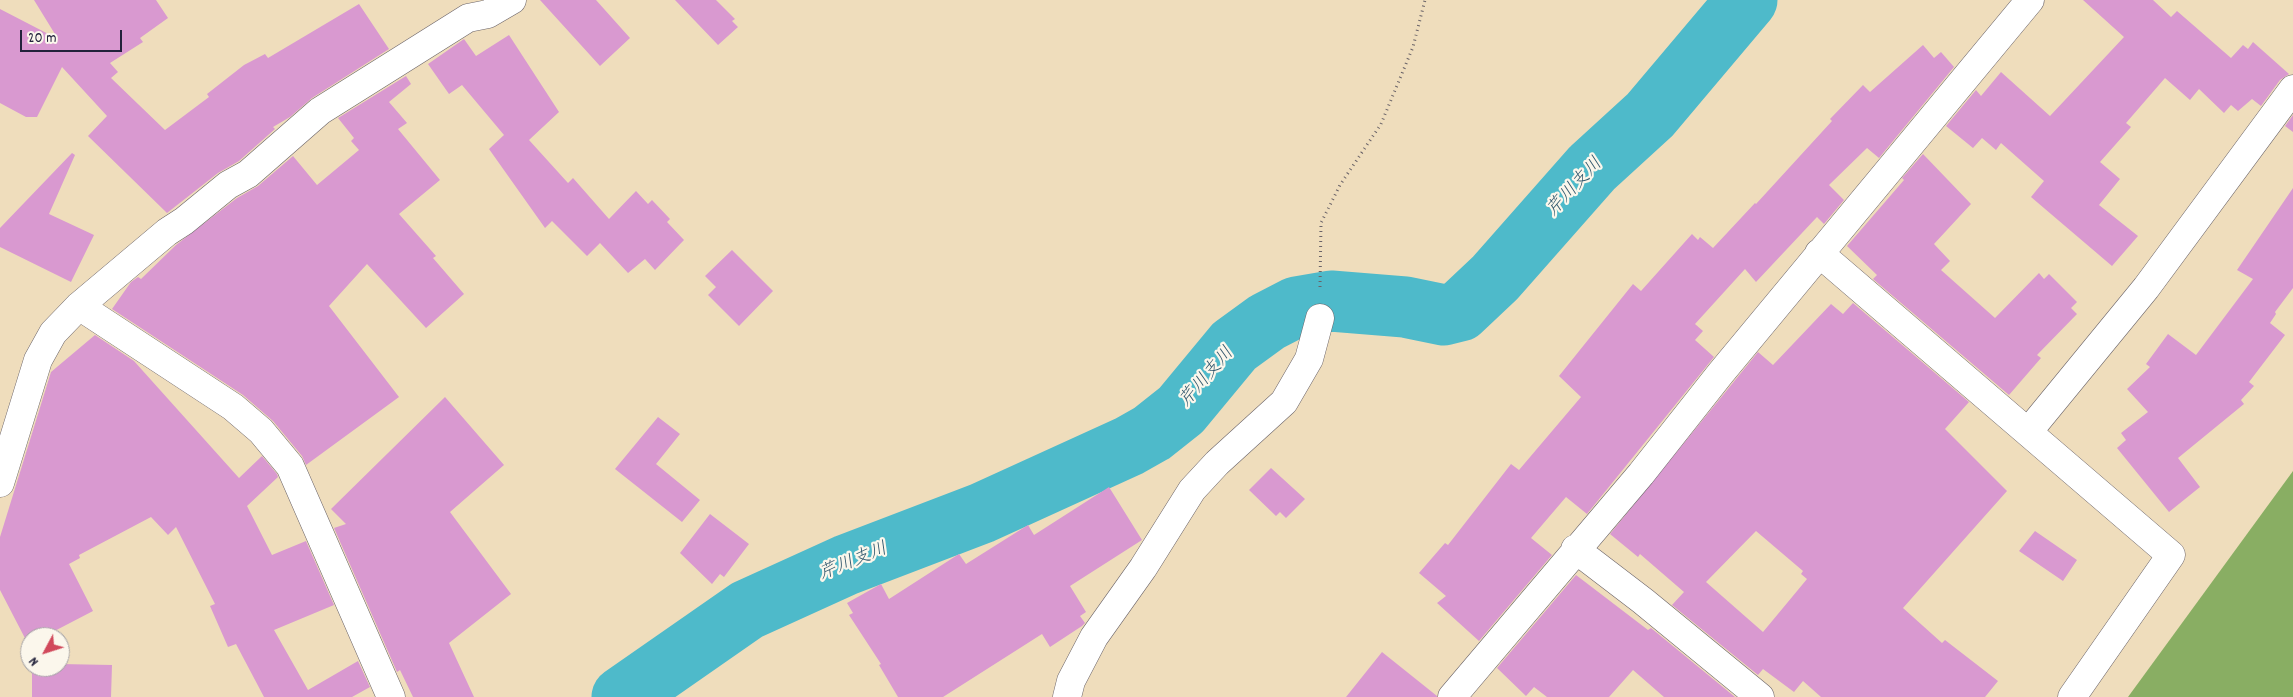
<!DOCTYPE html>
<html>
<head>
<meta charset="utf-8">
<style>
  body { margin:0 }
  #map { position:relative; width:2293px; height:697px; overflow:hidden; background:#efddbc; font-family:Dekko,sans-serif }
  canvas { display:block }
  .north { position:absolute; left:20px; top:627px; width:50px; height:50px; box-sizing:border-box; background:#fbf7ec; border:1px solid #a4a2a5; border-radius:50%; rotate:230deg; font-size:14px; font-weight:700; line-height:20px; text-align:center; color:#22223b }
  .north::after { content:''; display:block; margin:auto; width:18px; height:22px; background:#d1495b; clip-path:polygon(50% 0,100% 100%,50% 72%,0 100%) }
  .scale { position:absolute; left:20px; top:30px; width:102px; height:22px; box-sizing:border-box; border:2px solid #22223b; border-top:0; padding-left:6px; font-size:15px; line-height:18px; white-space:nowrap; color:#22223b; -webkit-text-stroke:4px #fbf7ec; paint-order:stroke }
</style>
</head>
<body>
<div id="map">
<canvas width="2293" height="697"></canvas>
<div class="north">N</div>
<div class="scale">20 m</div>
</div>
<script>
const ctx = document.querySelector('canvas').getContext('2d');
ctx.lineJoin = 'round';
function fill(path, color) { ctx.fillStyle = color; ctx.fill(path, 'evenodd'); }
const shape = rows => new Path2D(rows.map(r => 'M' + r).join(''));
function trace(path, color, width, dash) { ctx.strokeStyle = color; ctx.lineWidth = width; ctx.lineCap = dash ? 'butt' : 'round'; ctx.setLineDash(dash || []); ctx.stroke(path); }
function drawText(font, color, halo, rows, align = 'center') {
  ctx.font = font + ' Dekko,"Klee One",sans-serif'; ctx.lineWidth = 4.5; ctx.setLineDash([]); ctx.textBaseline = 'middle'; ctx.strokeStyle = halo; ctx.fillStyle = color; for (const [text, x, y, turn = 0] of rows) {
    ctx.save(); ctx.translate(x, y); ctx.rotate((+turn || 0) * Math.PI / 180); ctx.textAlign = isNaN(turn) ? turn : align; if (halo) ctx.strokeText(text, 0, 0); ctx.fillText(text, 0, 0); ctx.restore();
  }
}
const forest = shape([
  [2293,471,2293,697,2128,697]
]);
const river = shape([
  [622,697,747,610,846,565,982,513,1129,446,1152,433,1181,410,1234,346,1267,322,1296,307,1331,301,1405,307,1444,315,1460,311,1495,278,1592,168,1650,115,1747,0]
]);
const building = shape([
  [34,0,156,0,168,18,140,38,143,42,110,63,118,72,111,78,165,130,209,97,207,94,244,65,265,54,268,58,359,4,389,49,312,98,290,117,273,127,275,129,239,161,218,173,167,213,88,136,107,116,62,67,37,117,26,117,0,103,0,9,58,39],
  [540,0,596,0,630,38,600,66],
  [675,0,716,0,735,19,732,21,738,27,718,45],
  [2083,0,2153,0,2171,17,2177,11,2231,58,2243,45,2248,49,2253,42,2289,74,2280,80,2261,106,2252,99,2238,111,2231,105,2224,113,2199,89,2190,100,2165,78,2126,123,2131,127,2100,162,2120,179,2099,205,2138,236,2112,266,2031,197,2044,181,2001,143,1996,150,1982,138,1973,148,1946,126,1976,90,1981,96,2001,72,2050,116,2124,37],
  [509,35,559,112,529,140,568,183,573,178,609,219,636,191,648,204,652,200,670,219,667,222,684,240,655,270,645,259,628,273,600,243,587,256,552,221,545,228,489,149,504,135,462,85,449,94,428,64,464,39,476,56],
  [1923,45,1934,58,1941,52,1954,67,1879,158,1867,148,1829,185,1844,200,1824,224,1817,217,1756,282,1745,269,1695,324,1703,331,1695,340,1714,357,1587,514,1566,497,1531,538,1552,555,1479,641,1437,603,1446,596,1419,573,1445,543,1448,545,1511,464,1519,470,1581,397,1559,376,1633,284,1641,291,1692,234,1698,240,1700,237,1713,248,1755,203,1756,204,1832,121,1830,119,1863,85,1870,92],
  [406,76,411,84,389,102,407,123,398,129,440,180,399,214,436,256,433,258,464,294,426,328,367,264,329,306,399,397,306,465,302,456,273,421,243,395,112,309,131,282,138,277,141,279,176,245,237,198,258,186,293,156,317,185,359,150,351,141,354,138,338,118],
  [2293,115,2293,132,2285,126],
  [72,153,75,155,49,214,94,235,71,282,0,247,0,228],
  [1923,154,1971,204,1934,244,1950,261,1941,270,1995,318,2039,273,2044,279,2049,274,2077,302,2071,308,2077,314,2037,355,2041,358,2009,395,1873,279,1877,275,1847,246,1904,180,1902,178],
  [2293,188,2293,288,2275,312,2276,314,2270,323,2285,335,2249,382,2254,386,2241,400,2244,404,2178,458,2200,487,2169,512,2117,448,2126,440,2121,433,2148,412,2127,389,2150,367,2146,364,2168,334,2196,355,2253,279,2237,270],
  [732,250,773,291,739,326,708,295,716,287,705,276],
  [1853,303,1969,402,1945,429,2007,491,1903,608,1942,643,1945,640,1998,681,1985,697,1821,697,1803,681,1794,692,1763,669,1758,675,1672,605,1684,592,1640,554,1638,557,1610,534,1758,352,1773,365,1831,304,1843,314],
  [1756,531,1803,571,1801,574,1807,579,1763,632,1706,582],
  [95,335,134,361,239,478,262,456,277,474,278,477,247,506,272,555,306,541,334,605,274,630,308,690,358,661,370,687,352,697,264,697,236,644,228,647,210,606,215,604,176,527,168,535,151,517,79,555,80,558,69,564,93,611,43,637,30,637,28,644,0,590,0,537,51,372],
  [445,397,504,465,450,512,511,594,449,643,474,697,413,697,400,670,397,672,334,528,346,524,331,509],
  [658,417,680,434,656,464,700,500,682,522,615,469],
  [1271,468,1305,499,1286,518,1280,512,1276,516,1249,490],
  [1109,487,1142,540,1070,586,1086,612,1080,616,1085,623,1082,626,1050,647,1042,634,943,697,898,697,879,665,881,664,849,615,853,613,847,603,881,584,889,599,959,554,966,564,1028,525,1034,535],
  [710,514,749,544,724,577,720,574,712,584,680,553],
  [2035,531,2077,560,2063,581,2019,551],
  [1576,575,1648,630,1651,628,1735,697,1664,697,1633,670,1609,697,1547,697,1534,687,1526,696,1497,668],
  [1382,652,1437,696,1437,697,1346,697],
  [60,664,112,665,111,697,32,697,32,667,60,667]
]);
const path = shape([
  [1320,287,1321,223,1340,185,1381,124,1413,47,1425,0]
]);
const minor = shape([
  [1819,253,2171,555,2072,697],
  [79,306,233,407,261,431,290,466,391,697],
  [2028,432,2146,288,2293,89],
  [0,483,38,360,53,333,79,306,167,232,184,221,228,185,248,174,320,111,468,18,488,14,512,0],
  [1575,549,1643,601,1760,697],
  [1067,697,1071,681,1094,637,1143,568,1192,490,1217,463,1284,402,1309,359,1320,318],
  [1452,697,1641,474,1720,374,2030,0]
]);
const waterNames = [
  ["芹川支川",1576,188,-47],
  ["芹川支川",1208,378,-49],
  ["芹川支川",854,563,-22]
];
fill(forest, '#89ae63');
trace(river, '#4ebaca', 61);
fill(building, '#d999d0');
trace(minor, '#6a6368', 29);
trace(path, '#6a6368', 3, [1, 4]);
trace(minor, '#fff', 28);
drawText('italic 18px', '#31576d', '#fbf7ec', waterNames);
</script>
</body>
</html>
